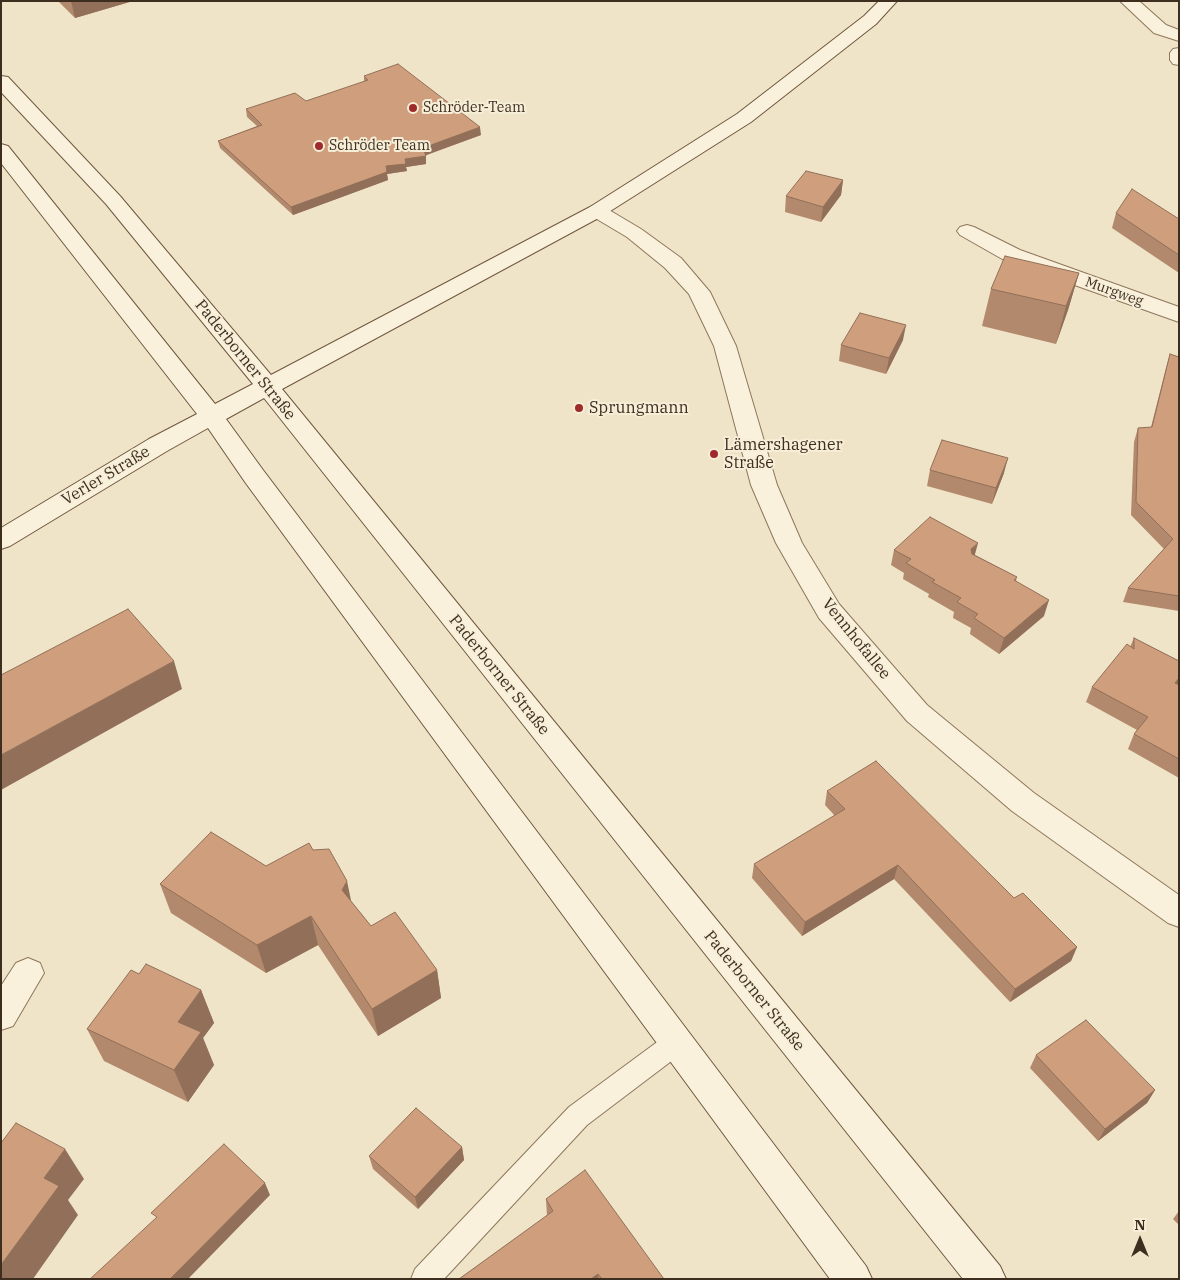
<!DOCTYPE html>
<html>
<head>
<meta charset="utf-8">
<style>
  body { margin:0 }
  #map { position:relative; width:1180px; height:1280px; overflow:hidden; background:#f0e4c8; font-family:"IBM Plex Serif",serif }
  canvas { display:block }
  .frame { position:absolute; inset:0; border:2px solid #3d2e20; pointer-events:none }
  .north { position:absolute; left:1115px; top:1215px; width:50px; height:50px; -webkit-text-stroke:4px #f7eed8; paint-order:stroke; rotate:0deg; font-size:14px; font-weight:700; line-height:20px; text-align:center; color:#3d2e20 }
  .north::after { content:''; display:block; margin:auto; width:18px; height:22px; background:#3d2e20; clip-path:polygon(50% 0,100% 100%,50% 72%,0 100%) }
</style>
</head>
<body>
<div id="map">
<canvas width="1180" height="1280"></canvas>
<div class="frame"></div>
<div class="north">N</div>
</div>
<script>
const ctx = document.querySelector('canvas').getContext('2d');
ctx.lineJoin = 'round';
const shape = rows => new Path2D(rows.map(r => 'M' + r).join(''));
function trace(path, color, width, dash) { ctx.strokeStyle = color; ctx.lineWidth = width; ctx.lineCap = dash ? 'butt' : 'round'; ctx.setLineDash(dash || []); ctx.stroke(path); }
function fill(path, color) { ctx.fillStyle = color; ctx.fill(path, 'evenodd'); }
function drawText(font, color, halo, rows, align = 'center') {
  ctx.font = font + ' "IBM Plex Serif",serif'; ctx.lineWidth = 4; ctx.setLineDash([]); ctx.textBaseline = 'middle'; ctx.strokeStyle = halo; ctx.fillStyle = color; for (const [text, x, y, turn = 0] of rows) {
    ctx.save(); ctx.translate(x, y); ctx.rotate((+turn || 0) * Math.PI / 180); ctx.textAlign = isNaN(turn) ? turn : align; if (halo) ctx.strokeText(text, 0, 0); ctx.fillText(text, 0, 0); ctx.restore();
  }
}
const lane = shape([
  [677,1031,686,1034,689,1042,686,1050,587,1125,444,1279,411,1279,415,1269,569,1107,668,1034,677,1031]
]);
const street = shape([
  [1120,1,1139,1,1166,25,1179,30,1179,41,1154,33,1120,1],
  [1179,48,1179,65,1173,64,1170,60,1170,53,1173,49,1179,48],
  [597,205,604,207,641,229,681,258,710,292,736,346,777,485,802,543,839,604,927,705,1034,793,1179,895,1179,927,1168,923,1012,811,907,721,819,618,776,543,751,485,714,346,689,294,665,268,627,237,590,215,587,211,590,207,597,205],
  [967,225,974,227,1020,250,1179,307,1179,322,1004,260,960,235,957,231,960,227,967,225],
  [28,958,40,963,44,973,13,1026,1,1030,1,986,16,963,28,958]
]);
const secondary = shape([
  [879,1,897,1,876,24,751,122,604,215,282,389,1000,1266,1006,1279,963,1279,264,398,226,419,263,470,866,1266,872,1279,830,1279,245,482,208,428,167,451,10,546,1,549,1,528,149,439,197,414,1,163,1,144,8,146,215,404,253,384,106,204,1,92,1,76,8,77,120,196,271,375,590,207,737,114,864,16,879,1]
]);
const wall = shape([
  [58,1,133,1,75,18],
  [364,76,481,135,425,155,426,164,406,167,407,171,387,174,388,180,293,215,220,148,218,141,257,126,247,117,246,109,306,101,364,82],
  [843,180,841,195,821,222,785,212,786,196],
  [1116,213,1179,219,1179,273,1112,228],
  [1079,273,1068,310,1056,344,982,326,991,289],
  [903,340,886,374,839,361,841,345],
  [1170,354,1179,455,1179,611,1123,602,1128,588,1164,549,1131,515,1134,442,1138,428,1151,427,1166,368],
  [930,470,1004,473,992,504,927,486],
  [894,550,975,555,1017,577,1016,581,1044,616,999,654,970,634,971,628,953,618,954,612,928,597,929,594,903,579,904,573,891,565],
  [1134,638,1179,661,1179,778,1128,749,1134,734,1137,730,1086,702,1092,687,1130,647],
  [827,791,1014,898,1077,947,1071,961,1010,1002,894,879,802,936,752,878,754,864,835,816,825,805],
  [313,850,351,902,371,926,437,970,441,998,378,1036,318,945,266,973,171,913,160,884,266,866],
  [139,974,201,990,214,1023,203,1038,214,1065,188,1102,104,1061,87,1029],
  [1036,1055,1155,1090,1147,1103,1098,1141,1030,1068],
  [462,1147,464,1160,418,1209,373,1169,369,1156],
  [546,1199,664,1279,459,1279,547,1216],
  [1179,1211,1179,1225,1173,1219]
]);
const shadedWall = shape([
  [71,1,133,1,75,18],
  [480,127,481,135,424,156,423,148],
  [426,156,426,164,406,167,407,171,387,174,388,180,293,215,291,207,386,166,405,159],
  [843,180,841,195,821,222,823,207],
  [1079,273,1068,310,1056,344,1066,306],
  [906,325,903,340,886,374,889,358],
  [1008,458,1004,473,992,504,996,488],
  [978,543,974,558,967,565,971,549],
  [1049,600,1044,616,999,654,1004,638],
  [174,661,182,689,1,790,1,755],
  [1179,678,1179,685,1175,683],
  [898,865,894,879,802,936,805,922],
  [347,881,353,910,342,890],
  [311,916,318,945,266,973,257,945],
  [1077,947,1071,961,1010,1002,1015,989],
  [437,970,441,998,378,1036,372,1009],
  [201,990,214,1023,203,1038,214,1065,188,1102,174,1070,178,1022],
  [1155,1090,1147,1103,1098,1141,1105,1129],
  [462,1147,464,1160,418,1209,415,1197],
  [65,1149,84,1179,68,1200,78,1215,33,1279,1,1279,1,1265,44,1178],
  [265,1183,270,1195,188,1279,170,1279],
  [598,1274,598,1279,591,1279]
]);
const building = shape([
  [398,64,480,127,423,148,426,156,405,159,406,164,386,166,387,172,291,207,218,141,262,125,246,109,295,93,306,101,368,80,364,76,398,64],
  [806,171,843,180,823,207,786,196,806,171],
  [1132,189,1179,219,1179,255,1116,213,1132,189],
  [1005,256,1079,273,1066,306,991,289,1005,256],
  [860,313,906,325,889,358,841,345,860,313],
  [1170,354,1179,357,1179,596,1128,588,1173,539,1136,502,1138,428,1152,427,1170,354],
  [942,440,1008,458,996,488,930,470,942,440],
  [930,517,978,543,971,549,972,554,1017,577,1014,580,1049,600,1004,638,974,618,978,614,957,602,961,598,932,582,935,580,906,563,911,559,894,550,930,517],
  [128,609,174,661,1,755,1,675,128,609],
  [1134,638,1179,661,1179,678,1175,683,1179,685,1179,759,1134,734,1148,717,1092,687,1127,644,1134,649,1134,638],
  [876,761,1014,898,1023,893,1077,947,1015,989,898,865,805,922,754,864,845,809,827,791,876,761],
  [211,832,266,866,309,843,313,850,329,849,347,881,342,890,371,926,395,912,437,970,372,1009,311,916,257,945,160,884,211,832],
  [146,964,201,990,178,1022,201,1032,174,1070,87,1029,131,970,139,974,146,964],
  [1086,1020,1155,1090,1105,1129,1036,1055,1086,1020],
  [416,1108,462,1147,415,1197,369,1156,416,1108],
  [16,1123,65,1149,44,1178,59,1186,1,1265,1,1143,16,1123],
  [224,1144,265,1183,170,1279,90,1279,157,1217,151,1213,224,1144],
  [585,1170,664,1279,602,1279,598,1274,591,1279,459,1279,553,1211,546,1199,585,1170]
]);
const markers = [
  [413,108,5,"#9e2a2b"],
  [319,146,5,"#9e2a2b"],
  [579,408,5,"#9e2a2b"],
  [714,454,5,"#9e2a2b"]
];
const farPoinames = [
  ["Schröder-Team",423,108],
  ["Schröder Team",329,146]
];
const farStreetnames = [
  ["Murgweg",1114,292,20]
];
const streetNames = [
  ["Paderborner Straße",245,360,51],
  ["Verler Straße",106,476,-31],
  ["Vennhofallee",856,639,51],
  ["Paderborner Straße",499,675,51],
  ["Paderborner Straße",754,991,51]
];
const poiNames = [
  ["Sprungmann",589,408],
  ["Lämershagener",724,445],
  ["Straße",724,463]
];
trace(lane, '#8d765c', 2);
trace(street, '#8d765c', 2);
trace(secondary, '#6f573f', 2);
fill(lane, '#faf1dc');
fill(street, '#faf1dc');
fill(secondary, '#faf1dc');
fill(wall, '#b2896c');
fill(shadedWall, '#916f58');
fill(building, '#cf9f7d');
trace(building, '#916f58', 1);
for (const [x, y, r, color] of markers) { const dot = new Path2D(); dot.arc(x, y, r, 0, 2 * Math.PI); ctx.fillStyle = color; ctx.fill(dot); trace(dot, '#f7eed8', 2); }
drawText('14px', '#3d2e20', '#f7eed8', farPoinames, 'left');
drawText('14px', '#3d2e20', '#f7eed8', farStreetnames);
drawText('16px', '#3d2e20', '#f7eed8', streetNames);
drawText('16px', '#3d2e20', '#f7eed8', poiNames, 'left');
</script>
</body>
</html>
